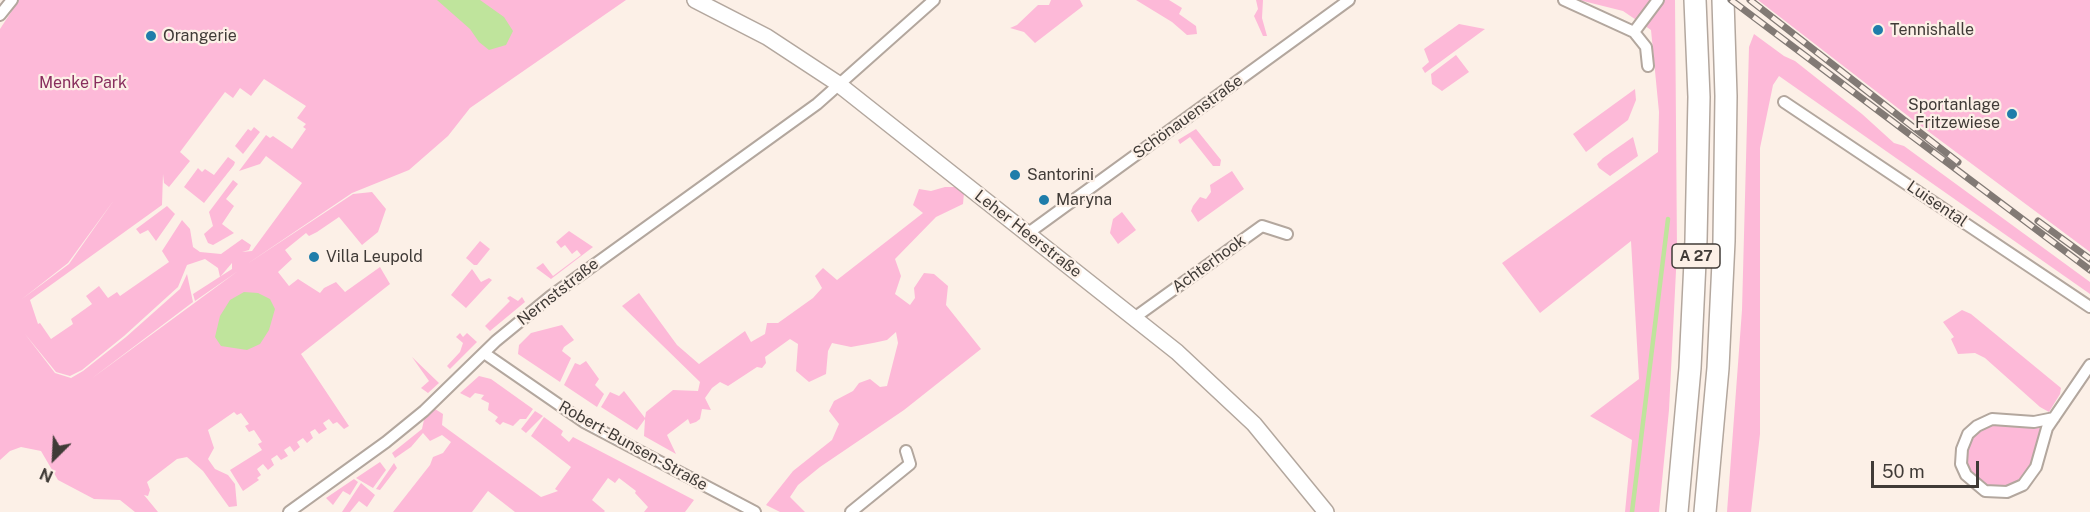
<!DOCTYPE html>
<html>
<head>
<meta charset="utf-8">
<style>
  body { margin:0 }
  #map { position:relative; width:2090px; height:512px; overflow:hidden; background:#fcf0e7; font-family:"Public Sans",sans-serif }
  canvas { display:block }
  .north { position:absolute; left:24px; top:428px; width:60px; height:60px; -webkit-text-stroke:4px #fcf0e7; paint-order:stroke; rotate:204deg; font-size:16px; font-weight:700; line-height:24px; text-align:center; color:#403b37 }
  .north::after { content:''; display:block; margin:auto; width:21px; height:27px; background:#403b37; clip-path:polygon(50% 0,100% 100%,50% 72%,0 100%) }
  .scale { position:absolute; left:1871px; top:461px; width:108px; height:27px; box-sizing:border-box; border:3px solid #403b37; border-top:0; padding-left:8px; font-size:18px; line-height:21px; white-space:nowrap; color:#403b37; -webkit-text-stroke:4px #fcf0e7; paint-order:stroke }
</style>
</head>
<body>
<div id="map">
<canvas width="2090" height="512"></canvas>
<div class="north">N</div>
<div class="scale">50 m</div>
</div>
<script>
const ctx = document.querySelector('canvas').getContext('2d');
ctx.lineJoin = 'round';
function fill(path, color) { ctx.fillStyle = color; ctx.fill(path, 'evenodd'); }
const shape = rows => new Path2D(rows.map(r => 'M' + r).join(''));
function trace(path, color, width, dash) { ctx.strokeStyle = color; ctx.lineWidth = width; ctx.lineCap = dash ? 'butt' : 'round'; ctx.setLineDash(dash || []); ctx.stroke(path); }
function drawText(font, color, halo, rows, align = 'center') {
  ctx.font = font + ' "Public Sans",sans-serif'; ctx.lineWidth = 4.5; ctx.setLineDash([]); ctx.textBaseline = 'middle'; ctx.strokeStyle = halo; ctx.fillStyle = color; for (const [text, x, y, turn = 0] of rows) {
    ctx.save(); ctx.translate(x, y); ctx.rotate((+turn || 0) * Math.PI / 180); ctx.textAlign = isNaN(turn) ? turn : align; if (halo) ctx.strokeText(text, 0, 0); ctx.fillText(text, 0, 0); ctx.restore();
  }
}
const green = shape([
  [19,0,626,0,470,108,448,136,409,170,352,193,247,264,353,194,372,192,386,209,378,232,362,245,339,217,317,232,309,236,306,233,285,250,292,259,278,272,289,286,298,279,320,293,324,288,336,282,345,292,380,267,390,284,301,354,349,426,344,429,337,422,333,424,329,419,323,423,327,429,319,434,315,429,310,432,313,438,307,443,303,438,297,442,300,447,294,452,290,446,284,450,288,456,281,460,277,455,271,459,274,465,268,470,263,464,257,469,261,475,257,478,259,480,243,491,230,470,262,450,258,444,262,442,254,430,249,432,245,426,249,424,241,413,237,415,234,412,208,430,214,448,208,459,215,469,228,475,235,484,237,506,229,507,203,471,187,457,177,459,147,482,150,490,148,496,144,495,158,512,135,512,120,500,94,499,58,480,41,451,21,447,10,451,0,460,0,29],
  [264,79,306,106,297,118,306,124,303,127,306,129,292,149,273,136,270,138,266,135,239,171,260,164,266,156,302,183,252,251,242,252,249,250,251,245,242,239,221,254,200,252,193,247,190,229,182,220,162,251,169,262,120,296,117,292,108,298,99,286,86,296,92,304,71,319,73,324,51,339,40,323,38,324,30,300,162,205,163,174,164,183,169,187,190,161,180,152,225,92,233,98,240,88,251,96],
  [114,200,69,264,22,299,68,263],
  [205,259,218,268,220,277,232,263,232,269,193,294,195,301,238,271,91,379,193,302,187,274,180,289,126,337,83,371,71,378,55,373,25,334,56,372,70,376,82,370,124,336,178,287,187,265],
  [1051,0,1080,0,1083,6,1035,43,1024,32,1010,28,1017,25,1038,5,1049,5],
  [1136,0,1169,0,1182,8,1179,14,1196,26,1197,34,1187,35,1172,22],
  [1256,0,1263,0,1262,18,1267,36,1263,36,1254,16,1258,9],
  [1579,0,1675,0,1677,251,1669,410,1659,512,1625,512,1632,440,1590,416,1639,379,1631,241,1540,313,1502,263,1658,152,1659,112,1651,30,1623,11],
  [1758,0,2090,0,2090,252,1921,126],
  [1459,24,1485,29,1425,73,1422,68,1429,62,1424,49],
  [1754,34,1784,56,1795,61,1862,114,1894,143,1904,146,2090,282,2090,294,1779,76,1773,85,1760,148,1760,434,1751,512,1727,512,1742,310,1749,47],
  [1456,55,1469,72,1442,91,1432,84,1431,74],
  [1635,89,1636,100,1628,120,1586,152,1573,134],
  [254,127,260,132,243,154,235,146,248,129,251,131],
  [1196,129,1221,160,1220,166,1213,166,1190,137,1180,144,1178,140],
  [1633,137,1638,156,1610,176,1599,168,1597,164,1603,158],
  [228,157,235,162,234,165,204,203,184,187,198,168,202,172,205,169,214,175],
  [1232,171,1244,189,1198,222,1191,211,1193,206,1200,197,1206,199,1211,192,1210,185],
  [233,180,238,184,226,199,234,206,222,224,234,233,213,245,208,243,204,234,213,226,209,212],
  [945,187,955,187,964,193,963,204,936,217,895,259,901,276,895,294,910,305,915,298,914,288,924,273,934,274,948,286,946,305,981,349,904,410,820,467,798,485,790,497,805,512,780,512,766,505,793,471,832,440,839,424,829,411,834,401,853,391,859,383,870,379,880,387,887,386,898,343,896,332,887,340,873,343,851,347,832,343,828,351,826,374,809,382,796,371,798,344,790,339,765,357,766,363,762,368,757,367,728,386,720,382,712,388,705,398,711,410,702,409,700,419,696,422,690,424,688,419,667,435,676,454,644,436,645,419,637,430,601,407,610,392,619,396,624,391,645,418,646,412,673,390,698,391,700,382,622,306,639,293,677,345,699,364,745,331,751,342,765,334,767,323,778,323,813,298,822,288,815,276,823,268,837,280,923,213,913,205,919,189,931,191],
  [167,206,175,214,156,241,148,230,140,234,136,229],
  [1122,212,1136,230,1118,244,1110,233,1113,219],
  [569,231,593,247,551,279,536,268,543,263,553,276,581,255,577,250,572,254,565,245,561,248,556,242],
  [480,241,490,249,477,265,474,265,466,258],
  [472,269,481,282,489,278,492,280,466,308,451,295],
  [510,296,518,301,522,297,525,302,490,331,485,326,510,301,507,298],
  [1962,310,1971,314,2061,388,2060,394,2049,412,2040,407,1985,358,1975,353,1958,354,1951,339,1954,337,1943,322],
  [562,325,574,340,564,347,562,351,571,358,560,382,518,354,519,345,531,333],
  [460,333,463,337,467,333,477,342,450,369,447,366,460,352,463,343,456,337],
  [412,357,439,383,428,393,421,388,429,381],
  [586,361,599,379,595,385,604,394,597,407,564,385,575,363,580,365],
  [479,376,491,379,533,409,526,419,520,419,513,426,503,422,500,425,495,421,498,417,488,410,489,403,481,399,484,395,475,393,470,398,460,393],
  [435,409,443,414,442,425,541,497,558,491,555,489,571,467,531,436,544,417,563,431,561,435,569,442,573,437,694,500,685,512,644,512,648,507,635,493,636,491,619,478,615,483,608,478,592,500,605,511,604,512,515,512,488,491,472,512,393,512,430,465,433,457,443,453,451,442,442,435,430,441,423,433,411,447,395,458,392,453,422,429,425,415],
  [535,411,543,416,526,433,521,429],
  [1994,424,2043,426,2031,469,2022,481,2002,488,1983,486,1974,479,1965,459,1972,436,1984,426],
  [380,462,386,470,373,488,356,478],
  [394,463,397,468,380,490,376,489],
  [354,479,358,482,350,495,343,491,333,505,326,498],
  [361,483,375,495,367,507,359,501,350,512,342,512]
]);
const water = shape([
  [437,0,480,0,504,17,513,31,506,45,489,50,479,42,470,29],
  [244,292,258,293,270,299,275,309,269,330,260,344,247,350,221,346,215,337,220,316,230,300]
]);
const stream = shape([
  [1632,512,1668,219]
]);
const street = shape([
  [1564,0,1634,32,1646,47,1648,66],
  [0,15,12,0],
  [1634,32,1658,0],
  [1784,102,2090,307],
  [1027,234,1349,0],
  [1134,318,1262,226,1287,234],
  [484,353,584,422,755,512],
  [2054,418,2034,422,1992,419,1977,426,1968,434,1962,449,1961,464,1966,475,1985,491,2007,492,2023,485,2036,467,2047,428,2090,365],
  [289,512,386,442,424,411,496,341,551,296,817,104,934,0],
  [851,512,910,464,906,451]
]);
const secondary = shape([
  [695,0,767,37,837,83,1177,352,1254,424,1326,512]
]);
const highway = shape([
  [1677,512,1690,368,1696,240,1699,97,1695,0],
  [1705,512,1718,368,1724,241,1726,96,1723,0]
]);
const rail = shape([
  [1731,0,2090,270],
  [1750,0,1958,162],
  [2038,221,2090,259]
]);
const markers = [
  [1878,30,6,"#1f7daa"],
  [151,36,6,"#1f7daa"],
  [2012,114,6,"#1f7daa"],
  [1015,175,6,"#1f7daa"],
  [1044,200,6,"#1f7daa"],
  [314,257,6,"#1f7daa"]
];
const shields = [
  [1696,256,48]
];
const shieldNames = [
  ["A 27",1696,256]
];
const poiNames = [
  ["Tennishalle",1890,30],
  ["Orangerie",163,36],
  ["Sportanlage",2000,105,"right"],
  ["Fritzewiese",2000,123,"right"],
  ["Santorini",1027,175],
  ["Maryna",1056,200],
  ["Villa Leupold",326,257]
];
const parkNames = [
  ["Menke Park",83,83]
];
const streetNames = [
  ["Schönauenstraße",1188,117,-36],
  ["Luisental",1937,204,34],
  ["Leher Heerstraße",1028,234,38],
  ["Achterhook",1209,264,-36],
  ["Nernststraße",558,292,-38],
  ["Robert-Bunsen-Straße",633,446,29]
];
fill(green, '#fdb9d8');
fill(water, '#bfe49c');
trace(stream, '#bfe49c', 4.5);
trace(street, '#b3a79e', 14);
trace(secondary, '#b3a79e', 18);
trace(highway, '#b3a79e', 24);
trace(street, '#fff', 10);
trace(secondary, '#fff', 15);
trace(highway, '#fff', 21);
trace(rail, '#827a75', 7);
trace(rail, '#fcf0e7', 4.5, [14]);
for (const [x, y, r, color] of markers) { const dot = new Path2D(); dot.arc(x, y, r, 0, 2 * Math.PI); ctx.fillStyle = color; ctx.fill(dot); trace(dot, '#fcf0e7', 2); }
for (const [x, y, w] of shields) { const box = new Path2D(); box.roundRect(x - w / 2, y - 12, w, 24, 4.5); ctx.fillStyle = '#fcf0e7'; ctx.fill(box); trace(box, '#403b37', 1.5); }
drawText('bold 15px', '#403b37', null, shieldNames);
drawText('16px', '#403b37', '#fcf0e7', poiNames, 'left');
drawText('16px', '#882e5e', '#fcf0e7', parkNames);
drawText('16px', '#403b37', '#fcf0e7', streetNames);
</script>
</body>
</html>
